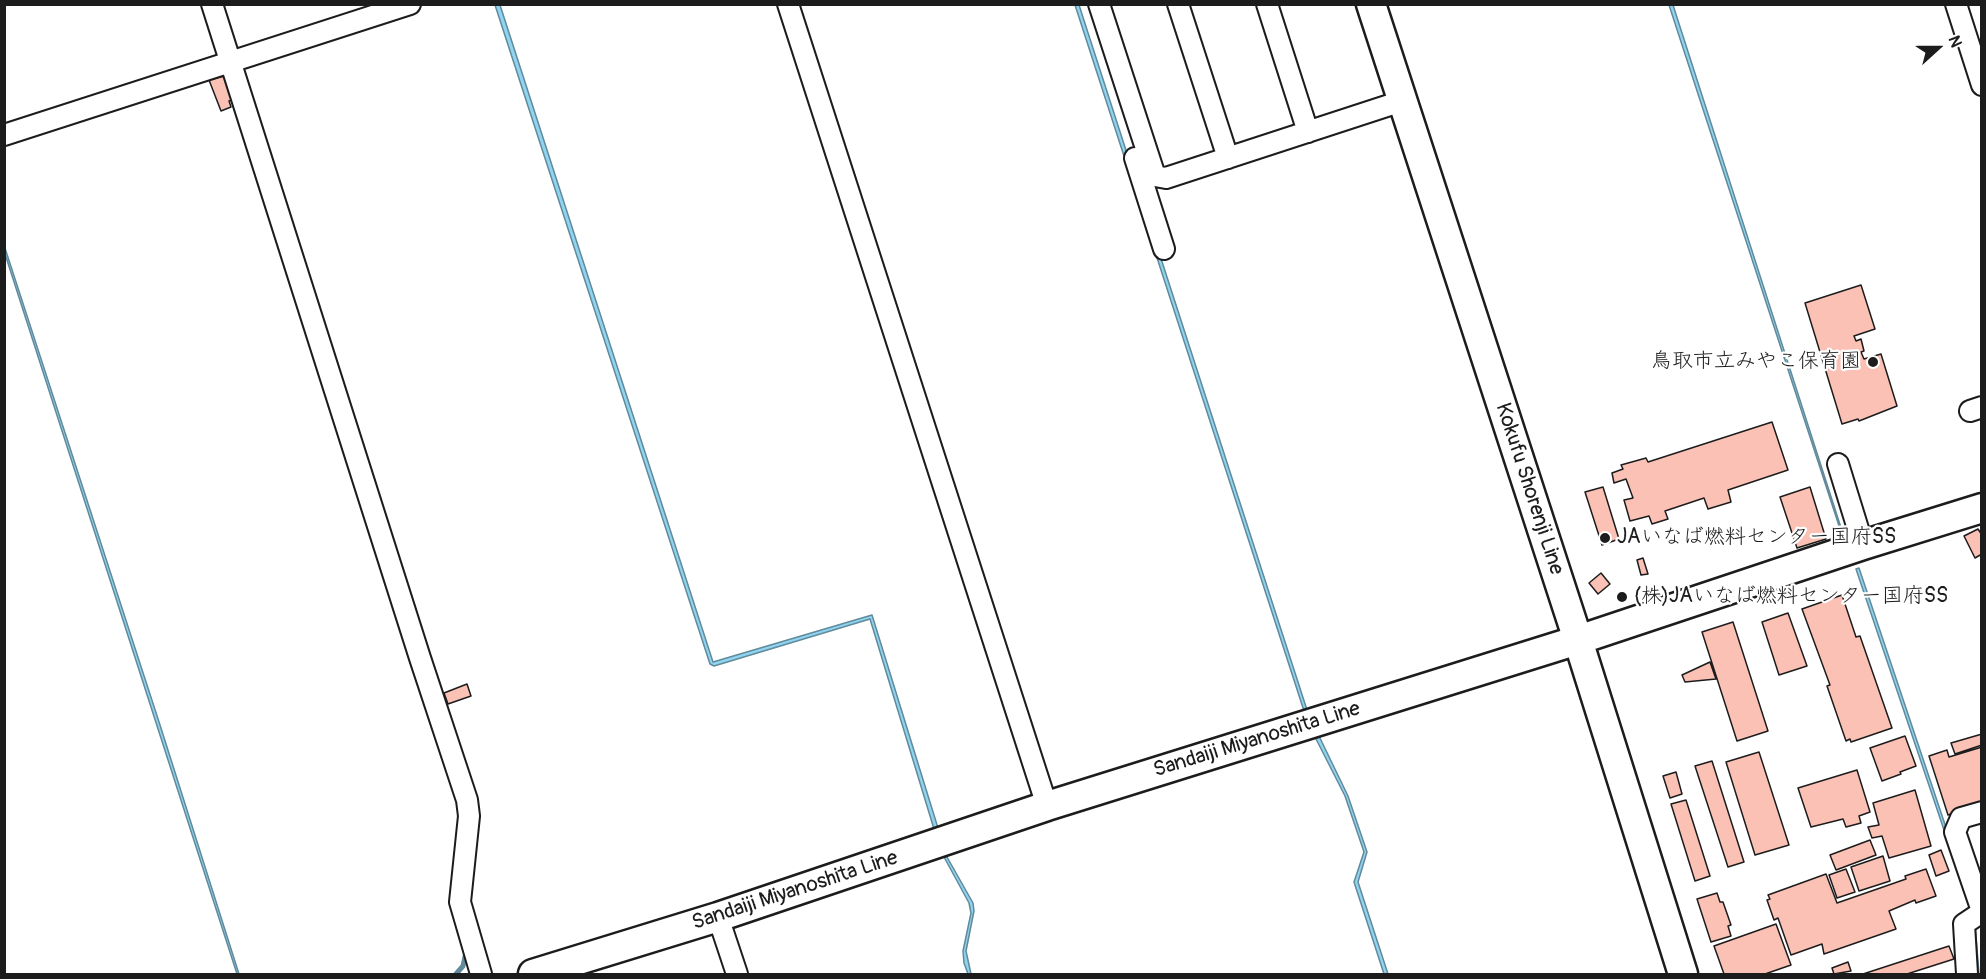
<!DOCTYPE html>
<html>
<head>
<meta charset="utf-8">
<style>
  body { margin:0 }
  #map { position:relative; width:1986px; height:979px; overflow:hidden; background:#fff; font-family:Pangolin,sans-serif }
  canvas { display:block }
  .frame { position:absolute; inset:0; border:6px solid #1c1c1c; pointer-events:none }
  .north { position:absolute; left:1908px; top:18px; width:60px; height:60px; -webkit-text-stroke:4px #fff; paint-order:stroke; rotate:69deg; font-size:16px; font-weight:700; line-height:24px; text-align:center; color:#1c1c1c }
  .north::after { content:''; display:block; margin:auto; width:21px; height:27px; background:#1c1c1c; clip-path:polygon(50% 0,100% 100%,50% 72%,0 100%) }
</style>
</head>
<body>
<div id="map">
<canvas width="1986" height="979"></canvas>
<div class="frame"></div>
<div class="north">N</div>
</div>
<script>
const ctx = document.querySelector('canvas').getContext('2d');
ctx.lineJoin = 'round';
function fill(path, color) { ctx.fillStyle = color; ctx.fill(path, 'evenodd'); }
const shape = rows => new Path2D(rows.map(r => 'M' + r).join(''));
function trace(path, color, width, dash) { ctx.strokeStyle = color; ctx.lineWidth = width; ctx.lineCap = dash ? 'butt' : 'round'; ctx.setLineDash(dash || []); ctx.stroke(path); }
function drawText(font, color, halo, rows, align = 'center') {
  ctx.font = font + ' Pangolin,"Klee One",sans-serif'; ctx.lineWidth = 4.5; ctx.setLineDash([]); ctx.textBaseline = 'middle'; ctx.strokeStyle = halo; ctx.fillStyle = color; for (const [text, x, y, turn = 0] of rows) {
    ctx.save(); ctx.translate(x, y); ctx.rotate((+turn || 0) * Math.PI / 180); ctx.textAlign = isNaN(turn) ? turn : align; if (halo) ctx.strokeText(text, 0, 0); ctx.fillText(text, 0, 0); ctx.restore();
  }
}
const water = shape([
  [495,5,500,5,713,662,872,615,938,828,934,829,870,619,714,666,710,664,495,5],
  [1075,5,1079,5,1308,713,1305,714,1075,5],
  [1669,5,1673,5,1843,534,1842,535,1669,5],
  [4,245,160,725,239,974,237,974,5,254,4,245],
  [1859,568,1974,911,1979,974,1976,974,1971,910,1856,569,1859,568],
  [1319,736,1348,796,1367,852,1358,882,1388,974,1384,974,1354,882,1364,852,1345,796,1315,737,1319,736],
  [944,857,947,857,973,903,974,911,966,951,971,974,968,974,964,963,963,951,971,913,969,903,944,857]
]);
const stream = shape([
  [456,974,463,966,466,952]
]);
const building = shape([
  [224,76,232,100,229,101,231,107,221,111,209,80,224,76],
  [1861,285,1875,329,1854,336,1856,341,1861,339,1864,351,1861,352,1864,359,1881,354,1897,406,1859,421,1858,419,1842,424,1805,303,1861,285],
  [1772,422,1788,470,1728,490,1731,502,1708,509,1704,498,1665,511,1668,519,1652,524,1649,516,1630,521,1624,500,1633,498,1626,479,1614,483,1612,473,1623,469,1621,465,1646,458,1648,462,1772,422],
  [1603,487,1619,539,1602,545,1585,492,1603,487],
  [1810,487,1826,539,1797,548,1780,497,1810,487],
  [1978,529,1982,535,1982,554,1975,558,1964,536,1978,529],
  [1643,558,1648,574,1641,575,1637,560,1643,558],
  [1601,573,1610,584,1598,594,1589,583,1601,573],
  [1842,595,1856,637,1860,636,1892,728,1851,742,1850,739,1846,741,1827,686,1830,685,1802,609,1842,595],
  [1788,613,1807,666,1779,675,1762,622,1788,613],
  [1733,622,1768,731,1737,741,1702,632,1733,622],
  [1710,662,1716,679,1685,682,1682,675,1710,662],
  [467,684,471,696,448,704,444,693,467,684],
  [1982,734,1982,745,1955,754,1951,743,1982,734],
  [1905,736,1916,766,1900,772,1901,774,1882,781,1870,748,1905,736],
  [1982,747,1982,804,1948,815,1929,756,1947,750,1949,757,1982,747],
  [1759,752,1789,845,1755,855,1726,762,1759,752],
  [1712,761,1744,862,1728,867,1695,766,1712,761],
  [1857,770,1870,812,1859,816,1861,823,1846,827,1843,819,1811,827,1798,788,1857,770],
  [1676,772,1682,794,1670,798,1663,776,1676,772],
  [1915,790,1931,846,1889,858,1882,836,1872,838,1868,827,1879,825,1873,803,1915,790],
  [1686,800,1710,876,1695,881,1671,804,1686,800],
  [1870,840,1876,855,1836,870,1830,855,1870,840],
  [1941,850,1949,871,1936,876,1929,855,1941,850],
  [1883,856,1890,881,1859,891,1851,867,1883,856],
  [1846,869,1855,892,1837,898,1829,875,1846,869],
  [1926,869,1936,896,1916,903,1915,900,1889,911,1896,929,1824,954,1822,944,1791,955,1778,918,1774,920,1767,900,1770,899,1768,895,1826,874,1837,903,1906,879,1905,876,1926,869],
  [1717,893,1720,902,1723,902,1731,925,1728,926,1731,936,1711,942,1697,899,1717,893],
  [1776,924,1791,965,1765,974,1724,974,1714,946,1776,924],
  [1949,946,1954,959,1907,974,1863,974,1949,946],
  [1848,962,1851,971,1834,974,1832,968,1848,962]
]);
const street = shape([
  [212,4,420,658,467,800,469,816,460,902,481,974],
  [788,4,1047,806],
  [1099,4,1155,176,1166,178,1402,101],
  [1178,4,1228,158],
  [1267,4,1308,132],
  [1956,4,1982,85],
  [4,135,410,4],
  [1135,158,1164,249],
  [1970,411,1982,407],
  [1838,464,1863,545],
  [718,917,737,974],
  [1967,974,1964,924,1979,914,1981,908,1955,832,1961,818,1982,812]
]);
const secondary = shape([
  [1371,4,1578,640,1683,974],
  [533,974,718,917,1047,806,1578,640,1863,545,1982,508]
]);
const markers = [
  [1873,362,6,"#1c1c1c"],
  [1605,538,6,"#1c1c1c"],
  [1622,597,6,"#1c1c1c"]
];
const poiNames = [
  ["鳥取市立みやこ保育園",1861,362,"right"],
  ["JAいなば燃料センター国府SS",1617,538],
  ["(株)JAいなば燃料センター国府SS",1634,597]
];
const streetNames = [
  ["Kokufu Shorenji Line",1529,489,72],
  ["Sandaiji Miyanoshita Line",1257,740,-17],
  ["Sandaiji Miyanoshita Line",795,891,-18]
];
fill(water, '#8fd4f0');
trace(water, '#618a9b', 1.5);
trace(stream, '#618a9b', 5);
fill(building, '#fcc1b5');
trace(building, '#1c1c1c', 1.5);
trace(street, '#1c1c1c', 24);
trace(secondary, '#1c1c1c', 33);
trace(street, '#fff', 20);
trace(secondary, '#fff', 28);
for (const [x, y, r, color] of markers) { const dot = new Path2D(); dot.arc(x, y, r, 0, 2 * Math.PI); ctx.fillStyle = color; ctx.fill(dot); trace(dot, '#fff', 2); }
drawText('21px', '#1c1c1c', '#fff', poiNames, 'left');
drawText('21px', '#1c1c1c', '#fff', streetNames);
</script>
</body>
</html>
